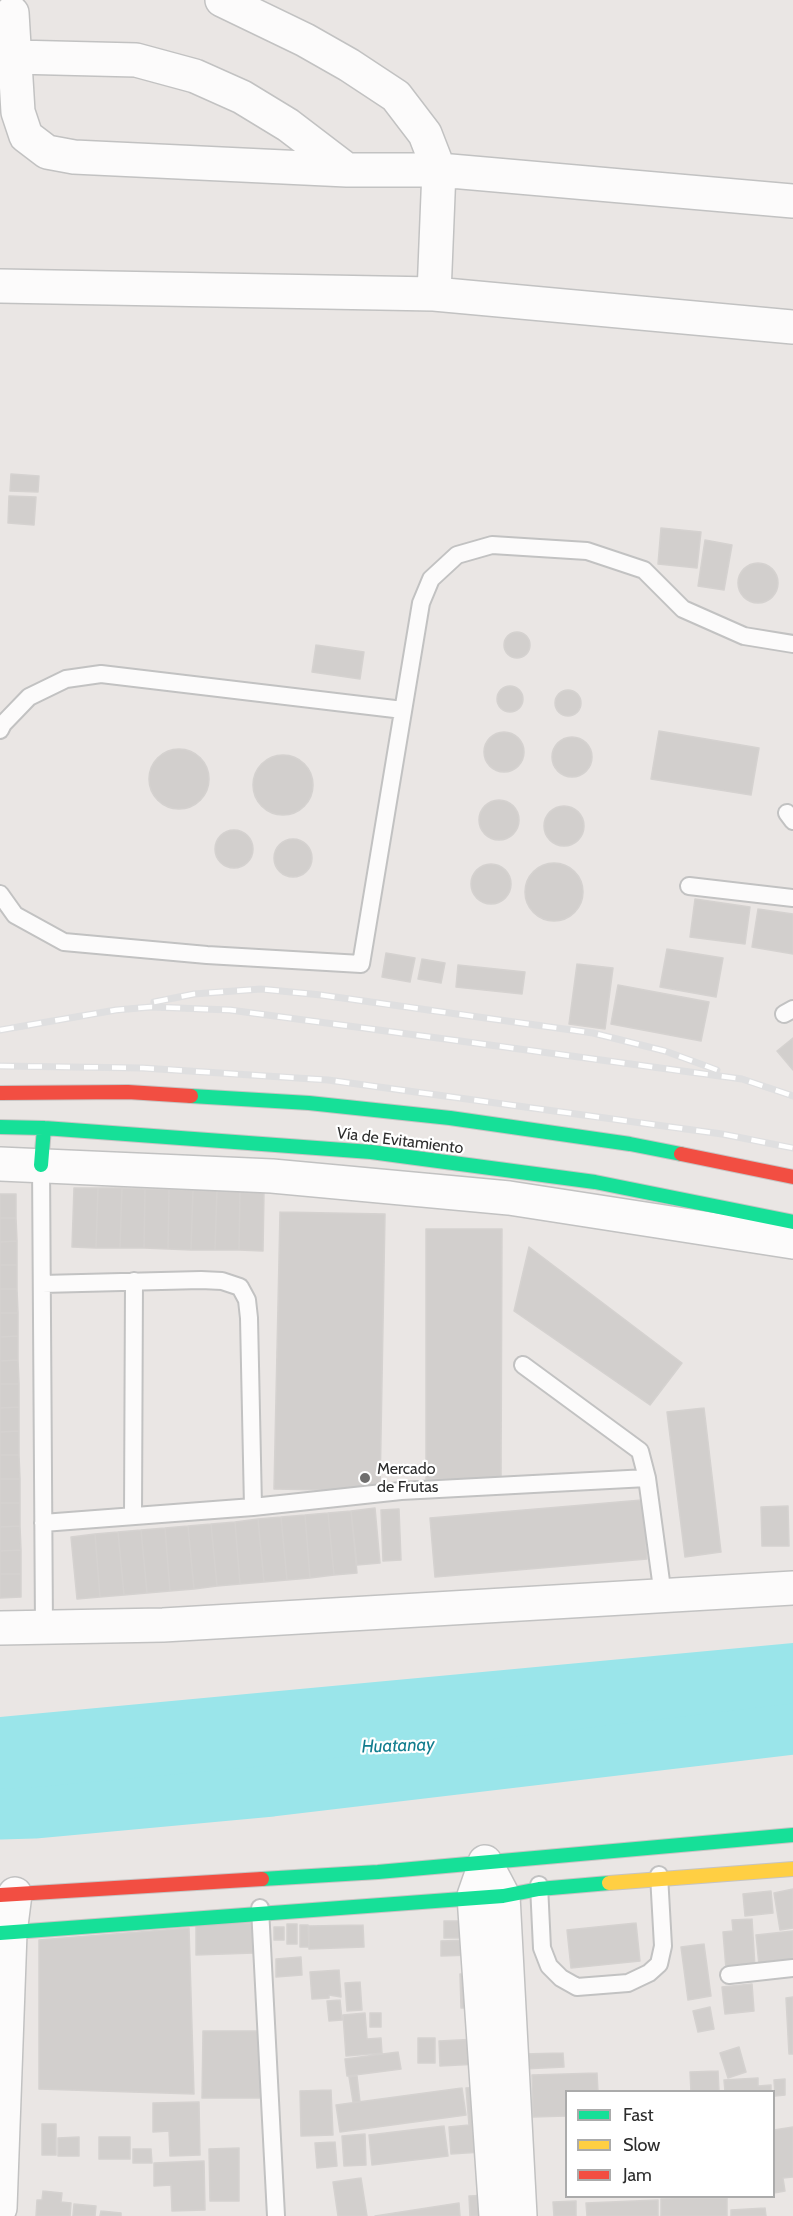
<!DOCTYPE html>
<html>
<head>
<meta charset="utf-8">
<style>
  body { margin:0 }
  #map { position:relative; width:793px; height:2216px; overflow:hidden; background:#eae6e4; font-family:Cabin,sans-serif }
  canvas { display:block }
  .legend { position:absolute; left:565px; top:2090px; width:210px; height:108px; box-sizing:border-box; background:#fff; border:2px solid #ababab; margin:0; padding:8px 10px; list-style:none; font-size:18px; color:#2d2d2d }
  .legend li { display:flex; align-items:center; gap:12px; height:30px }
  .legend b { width:30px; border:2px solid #ababab }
</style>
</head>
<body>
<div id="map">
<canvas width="793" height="2216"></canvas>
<ul class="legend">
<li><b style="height:8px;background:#16e098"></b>Fast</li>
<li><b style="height:8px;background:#ffcf43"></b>Slow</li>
<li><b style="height:8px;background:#f24e42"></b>Jam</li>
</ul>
</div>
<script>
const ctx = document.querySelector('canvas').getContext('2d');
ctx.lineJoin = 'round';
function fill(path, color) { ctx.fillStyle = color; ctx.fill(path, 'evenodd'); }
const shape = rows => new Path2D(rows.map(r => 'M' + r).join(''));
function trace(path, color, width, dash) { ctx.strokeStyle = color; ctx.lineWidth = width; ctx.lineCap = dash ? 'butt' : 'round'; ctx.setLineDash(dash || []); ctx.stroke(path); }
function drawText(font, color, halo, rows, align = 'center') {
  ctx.font = font + ' Cabin,sans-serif'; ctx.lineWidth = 4.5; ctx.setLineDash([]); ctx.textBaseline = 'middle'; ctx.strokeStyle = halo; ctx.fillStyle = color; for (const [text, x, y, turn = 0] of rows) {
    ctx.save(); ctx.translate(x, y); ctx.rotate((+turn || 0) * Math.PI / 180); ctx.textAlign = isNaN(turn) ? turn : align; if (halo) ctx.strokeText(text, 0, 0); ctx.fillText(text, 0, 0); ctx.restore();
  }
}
const water = shape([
  [793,1643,793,1729,272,1791,34,1813,0,1814,0,1717]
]);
const river = shape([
  [0,1814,34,1813,272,1791,793,1729]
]);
const building = shape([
  [11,474,39,476,38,492,10,491,11,474],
  [9,496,36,497,34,525,8,523,9,496],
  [661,528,701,532,697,568,658,564,661,528],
  [705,540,732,545,724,590,698,586,705,540],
  '738 583a20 20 0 1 1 40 0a20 20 0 1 1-40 0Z',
  '504 645a13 13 0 1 1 26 0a13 13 0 1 1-26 0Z',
  [316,645,364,652,360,679,312,672,316,645],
  '497 699a13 13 0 1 1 26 0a13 13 0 1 1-26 0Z',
  '555 703a13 13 0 1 1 26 0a13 13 0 1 1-26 0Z',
  [659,731,759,748,751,795,651,779,659,731],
  '484 752a20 20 0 1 1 40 0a20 20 0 1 1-40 0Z',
  '552 757a20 20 0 1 1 40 0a20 20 0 1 1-40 0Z',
  '149 779a30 30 0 1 1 60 0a30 30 0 1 1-60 0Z',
  '253 785a30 30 0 1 1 60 0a30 30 0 1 1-60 0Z',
  '479 820a20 20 0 1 1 40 0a20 20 0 1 1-40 0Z',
  '544 826a20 20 0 1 1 40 0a20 20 0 1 1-40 0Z',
  '215 849a19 19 0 1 1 38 0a19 19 0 1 1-38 0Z',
  '274 858a19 19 0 1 1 38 0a19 19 0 1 1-38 0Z',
  '525 892a29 29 0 1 1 58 0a29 29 0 1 1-58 0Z',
  '471 884a20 20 0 1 1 40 0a20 20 0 1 1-40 0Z',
  [695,899,750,907,745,944,690,937,695,899],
  [758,909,793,914,793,954,752,947,758,909],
  [667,949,723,958,716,997,660,987,667,949],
  [386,953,415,958,410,982,382,977,386,953],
  [422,959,445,963,441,983,418,979,422,959],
  [577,964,613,968,605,1029,569,1024,577,964],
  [458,965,525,972,522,994,456,987,458,965],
  [618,985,709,1002,701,1041,611,1024,618,985],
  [793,1038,793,1070,777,1051,793,1038],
  [74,1188,98,1188,96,1248,72,1247,74,1188],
  [98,1188,122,1188,120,1248,96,1248,98,1188],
  [122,1188,145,1189,144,1248,120,1248,122,1188],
  [145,1189,169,1189,168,1249,144,1248,145,1189],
  [169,1189,193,1190,191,1250,168,1249,169,1189],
  [193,1190,217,1190,215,1250,191,1250,193,1190],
  [217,1190,240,1191,239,1250,215,1250,217,1190],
  [240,1191,264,1191,263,1251,239,1250,240,1191],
  [0,1194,16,1194,16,1218,0,1218,0,1194],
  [280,1212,385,1214,380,1491,274,1489,280,1212],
  [0,1218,16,1218,17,1241,0,1242,0,1218],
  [426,1229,502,1229,501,1479,426,1479,426,1229],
  [17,1241,17,1265,0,1265,0,1242,17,1241],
  [529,1247,682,1363,650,1405,514,1311,529,1247],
  [0,1265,17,1265,17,1289,0,1289,0,1265],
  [0,1289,17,1289,18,1313,0,1313,0,1289],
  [0,1313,18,1313,18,1336,0,1337,0,1313],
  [18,1336,18,1360,0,1361,0,1337,18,1336],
  [18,1360,19,1384,0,1384,0,1361,18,1360],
  [0,1384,19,1384,19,1407,0,1408,0,1384],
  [19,1407,19,1431,0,1432,0,1408,19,1407],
  [704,1408,721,1552,685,1557,667,1412,704,1408],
  [19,1431,19,1455,0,1455,0,1432,19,1431],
  [0,1455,19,1455,20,1479,0,1479,0,1455],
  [0,1479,20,1479,20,1503,0,1503,0,1479],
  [642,1500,647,1559,435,1577,430,1518,642,1500],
  [0,1503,20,1503,20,1526,0,1527,0,1503],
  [788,1506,789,1546,762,1546,761,1507,788,1506],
  [375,1508,380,1563,357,1565,351,1511,375,1508],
  [399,1509,401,1560,383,1561,381,1510,399,1509],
  [351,1511,357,1573,334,1575,328,1513,351,1511],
  [328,1513,334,1575,310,1578,305,1515,328,1513],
  [305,1515,310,1578,287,1580,281,1517,305,1515],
  [281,1517,287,1580,264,1582,258,1519,281,1517],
  [258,1519,264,1582,240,1584,235,1522,258,1519],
  [235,1522,240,1584,217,1586,211,1524,235,1522],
  [211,1524,217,1586,194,1589,188,1526,211,1524],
  [20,1526,21,1550,0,1551,0,1527,20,1526],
  [188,1526,194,1589,170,1591,165,1528,188,1526],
  [165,1528,170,1591,147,1593,141,1530,165,1528],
  [141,1530,147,1593,124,1595,118,1532,141,1530],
  [118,1532,124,1595,100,1597,95,1534,118,1532],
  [95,1534,100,1597,77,1599,71,1537,95,1534],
  [21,1550,21,1574,0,1574,0,1551,21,1550],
  [0,1574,21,1574,21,1597,0,1598,0,1574],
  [793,1889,793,1928,780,1930,774,1893,793,1889],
  [771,1891,773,1913,745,1916,743,1894,771,1891],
  [752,1919,755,1967,726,1969,723,1932,733,1931,732,1920,752,1919],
  [444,1921,470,1921,470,1938,444,1938,444,1921],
  [253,1923,254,1953,196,1955,196,1924,253,1923],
  [636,1923,640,1961,571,1968,567,1930,636,1923],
  [287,1924,297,1924,297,1944,287,1944,287,1924],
  [300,1925,308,1925,309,1947,300,1947,300,1925],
  [363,1925,364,1947,309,1949,309,1926,363,1925],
  [274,1927,284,1927,284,1940,274,1940,274,1927],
  [189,1928,194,2094,39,2089,39,1940,189,1928],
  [793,1931,793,1962,759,1965,756,1935,793,1931],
  [471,1940,471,1955,441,1956,441,1941,471,1940],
  [704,1944,711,1996,688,2000,681,1947,704,1944],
  [301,1957,302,1975,276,1977,276,1959,301,1957],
  [339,1970,341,1997,329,1995,329,1998,312,1999,310,1972,339,1970],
  [460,1974,476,1974,476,2008,461,2008,460,1974],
  [360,1982,362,2010,347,2011,345,1983,360,1982],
  [752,1984,754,2011,725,2014,722,1987,752,1984],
  [793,1997,793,2054,789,2054,786,1998,793,1997],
  [340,2000,342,2020,329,2021,327,2001,340,2000],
  [710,2007,714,2029,698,2032,693,2011,710,2007],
  [365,2013,367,2039,381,2038,382,2053,346,2056,343,2015,365,2013],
  [370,2013,381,2013,381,2027,370,2027,370,2013],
  [203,2031,262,2031,262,2098,202,2098,203,2031],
  [418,2038,435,2038,435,2063,418,2063,418,2038],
  [478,2039,479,2064,440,2066,439,2041,478,2039],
  [739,2047,746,2072,728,2078,720,2053,739,2047],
  [398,2052,401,2069,347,2076,345,2059,398,2052],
  [563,2053,564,2067,523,2069,523,2054,563,2053],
  [718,2071,719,2092,691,2092,690,2072,718,2071],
  [597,2073,598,2092,566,2092,566,2116,533,2117,532,2075,597,2073],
  [357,2076,360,2102,353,2102,349,2077,357,2076],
  [758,2078,758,2086,771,2085,771,2092,725,2092,724,2080,758,2078],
  [785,2079,785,2095,775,2096,774,2080,785,2079],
  [478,2087,482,2152,451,2154,449,2127,469,2125,466,2088,478,2087],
  [462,2088,466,2115,340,2132,336,2105,462,2088],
  [331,2090,333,2135,301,2136,300,2091,331,2090],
  [199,2102,200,2155,170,2156,169,2131,153,2132,153,2103,199,2102],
  [42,2124,56,2124,56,2155,42,2155,42,2124],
  [444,2126,448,2156,372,2165,369,2135,444,2126],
  [793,2127,793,2177,783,2178,785,2191,774,2193,774,2130,793,2127],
  [365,2134,366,2165,344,2166,342,2136,365,2134],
  [79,2137,79,2156,58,2156,58,2138,79,2137],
  [99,2137,130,2137,130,2159,99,2159,99,2137],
  [335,2142,337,2166,317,2168,315,2143,335,2142],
  [239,2148,239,2201,210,2201,209,2149,239,2148],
  [133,2149,151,2149,152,2163,133,2163,133,2149],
  [204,2161,205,2210,172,2211,171,2185,154,2186,154,2163,204,2161],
  [361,2178,367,2216,338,2216,333,2182,361,2178],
  [43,2191,62,2193,61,2202,71,2203,70,2216,36,2216,37,2200,42,2200,43,2191],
  [489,2195,491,2216,470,2216,469,2196,489,2195],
  [727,2198,727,2216,661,2216,661,2199,727,2198],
  [658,2200,658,2216,587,2216,586,2203,658,2200],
  [576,2201,576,2216,554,2216,553,2202,576,2201],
  [459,2203,460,2216,375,2216,459,2203],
  [74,2204,96,2206,95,2216,73,2216,74,2204],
  [765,2208,766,2216,731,2216,731,2210,765,2208],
  [101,2211,121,2213,121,2216,100,2216,101,2211]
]);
const lane = shape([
  [0,730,3,724,29,697,66,679,101,674,403,710],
  [787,813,793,821],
  [689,886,793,898],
  [0,894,15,915,64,942,207,955,361,964,421,603,431,579,457,555,492,545,587,551,644,570,683,609,744,636,793,644],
  [784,1014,793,1009],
  [41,1165,44,1628],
  [42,1284,201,1280,222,1281,240,1287,247,1300,249,1318,253,1507],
  [523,1365,640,1451,647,1478,663,1596],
  [133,1516,134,1281],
  [43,1523,253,1507,401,1491,647,1478],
  [539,1885,542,1948,549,1966,561,1978,577,1987,628,1983,649,1973,659,1964,663,1946,659,1875],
  [260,1908,276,2216],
  [729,1975,793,1968]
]);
const street = shape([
  [222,0,305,40,349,65,396,96,425,134,439,170,434,294],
  [12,13,18,112,26,136,47,152,74,157,347,170,439,170,793,201],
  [15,57,136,60,195,76,242,97,288,125,347,170],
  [0,286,434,294,793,327],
  [0,1164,272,1176,509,1198,793,1242],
  [0,1628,163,1625,793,1588],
  [485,1862,503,1896,520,2216],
  [482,1873,474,1896,496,2216],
  [0,2208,10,1933,15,1894]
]);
const fast = shape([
  [191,1096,309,1103,450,1118,630,1144,681,1154],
  [0,1127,44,1128,371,1152,595,1182,793,1222],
  [41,1165,44,1128],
  [262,1879,378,1872,793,1835],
  [0,1933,503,1896,539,1889,609,1883]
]);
const slow = shape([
  [609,1883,793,1869]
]);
const jam = shape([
  [0,1093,128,1092,191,1096],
  [681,1154,793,1177],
  [0,1895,262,1879]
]);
const rail = shape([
  [154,1002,194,994,261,989,321,995,593,1033,665,1051,717,1070],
  [0,1030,116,1010,151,1007,230,1010,742,1079,793,1096],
  [0,1066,143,1068,328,1080,722,1134,793,1148]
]);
const markers = [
  [365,1478,6,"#6f6e6d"]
];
const streetNames = [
  ["Vía de Evitamiento",400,1141,7]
];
const poiNames = [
  ["Mercado",377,1469],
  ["de Frutas",377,1487]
];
const waterNames = [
  ["Huatanay",398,1746,-2]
];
fill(water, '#9ae5ea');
trace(river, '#9ae5ea', 51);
fill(building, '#d2cfcd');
trace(building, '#d5d2d0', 1.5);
trace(lane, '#c2c2c2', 20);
trace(street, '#c2c2c2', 36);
trace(fast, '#c6c4c3', 16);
trace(slow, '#c6c4c3', 16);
trace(jam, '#c6c4c3', 16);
trace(lane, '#fcfbfb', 16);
trace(street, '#fcfbfb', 33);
trace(fast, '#16e098', 14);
trace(slow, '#ffcf43', 14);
trace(jam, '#f24e42', 14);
trace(rail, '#dfdfe0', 7);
trace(rail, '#fff', 4.5, [14]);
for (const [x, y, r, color] of markers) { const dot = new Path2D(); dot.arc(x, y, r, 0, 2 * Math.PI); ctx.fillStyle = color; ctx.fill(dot); trace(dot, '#fff', 2); }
drawText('16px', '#2d2d2d', '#fff', streetNames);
drawText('16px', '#2d2d2d', '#fff', poiNames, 'left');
drawText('italic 18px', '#117d8e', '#fff', waterNames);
</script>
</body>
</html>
